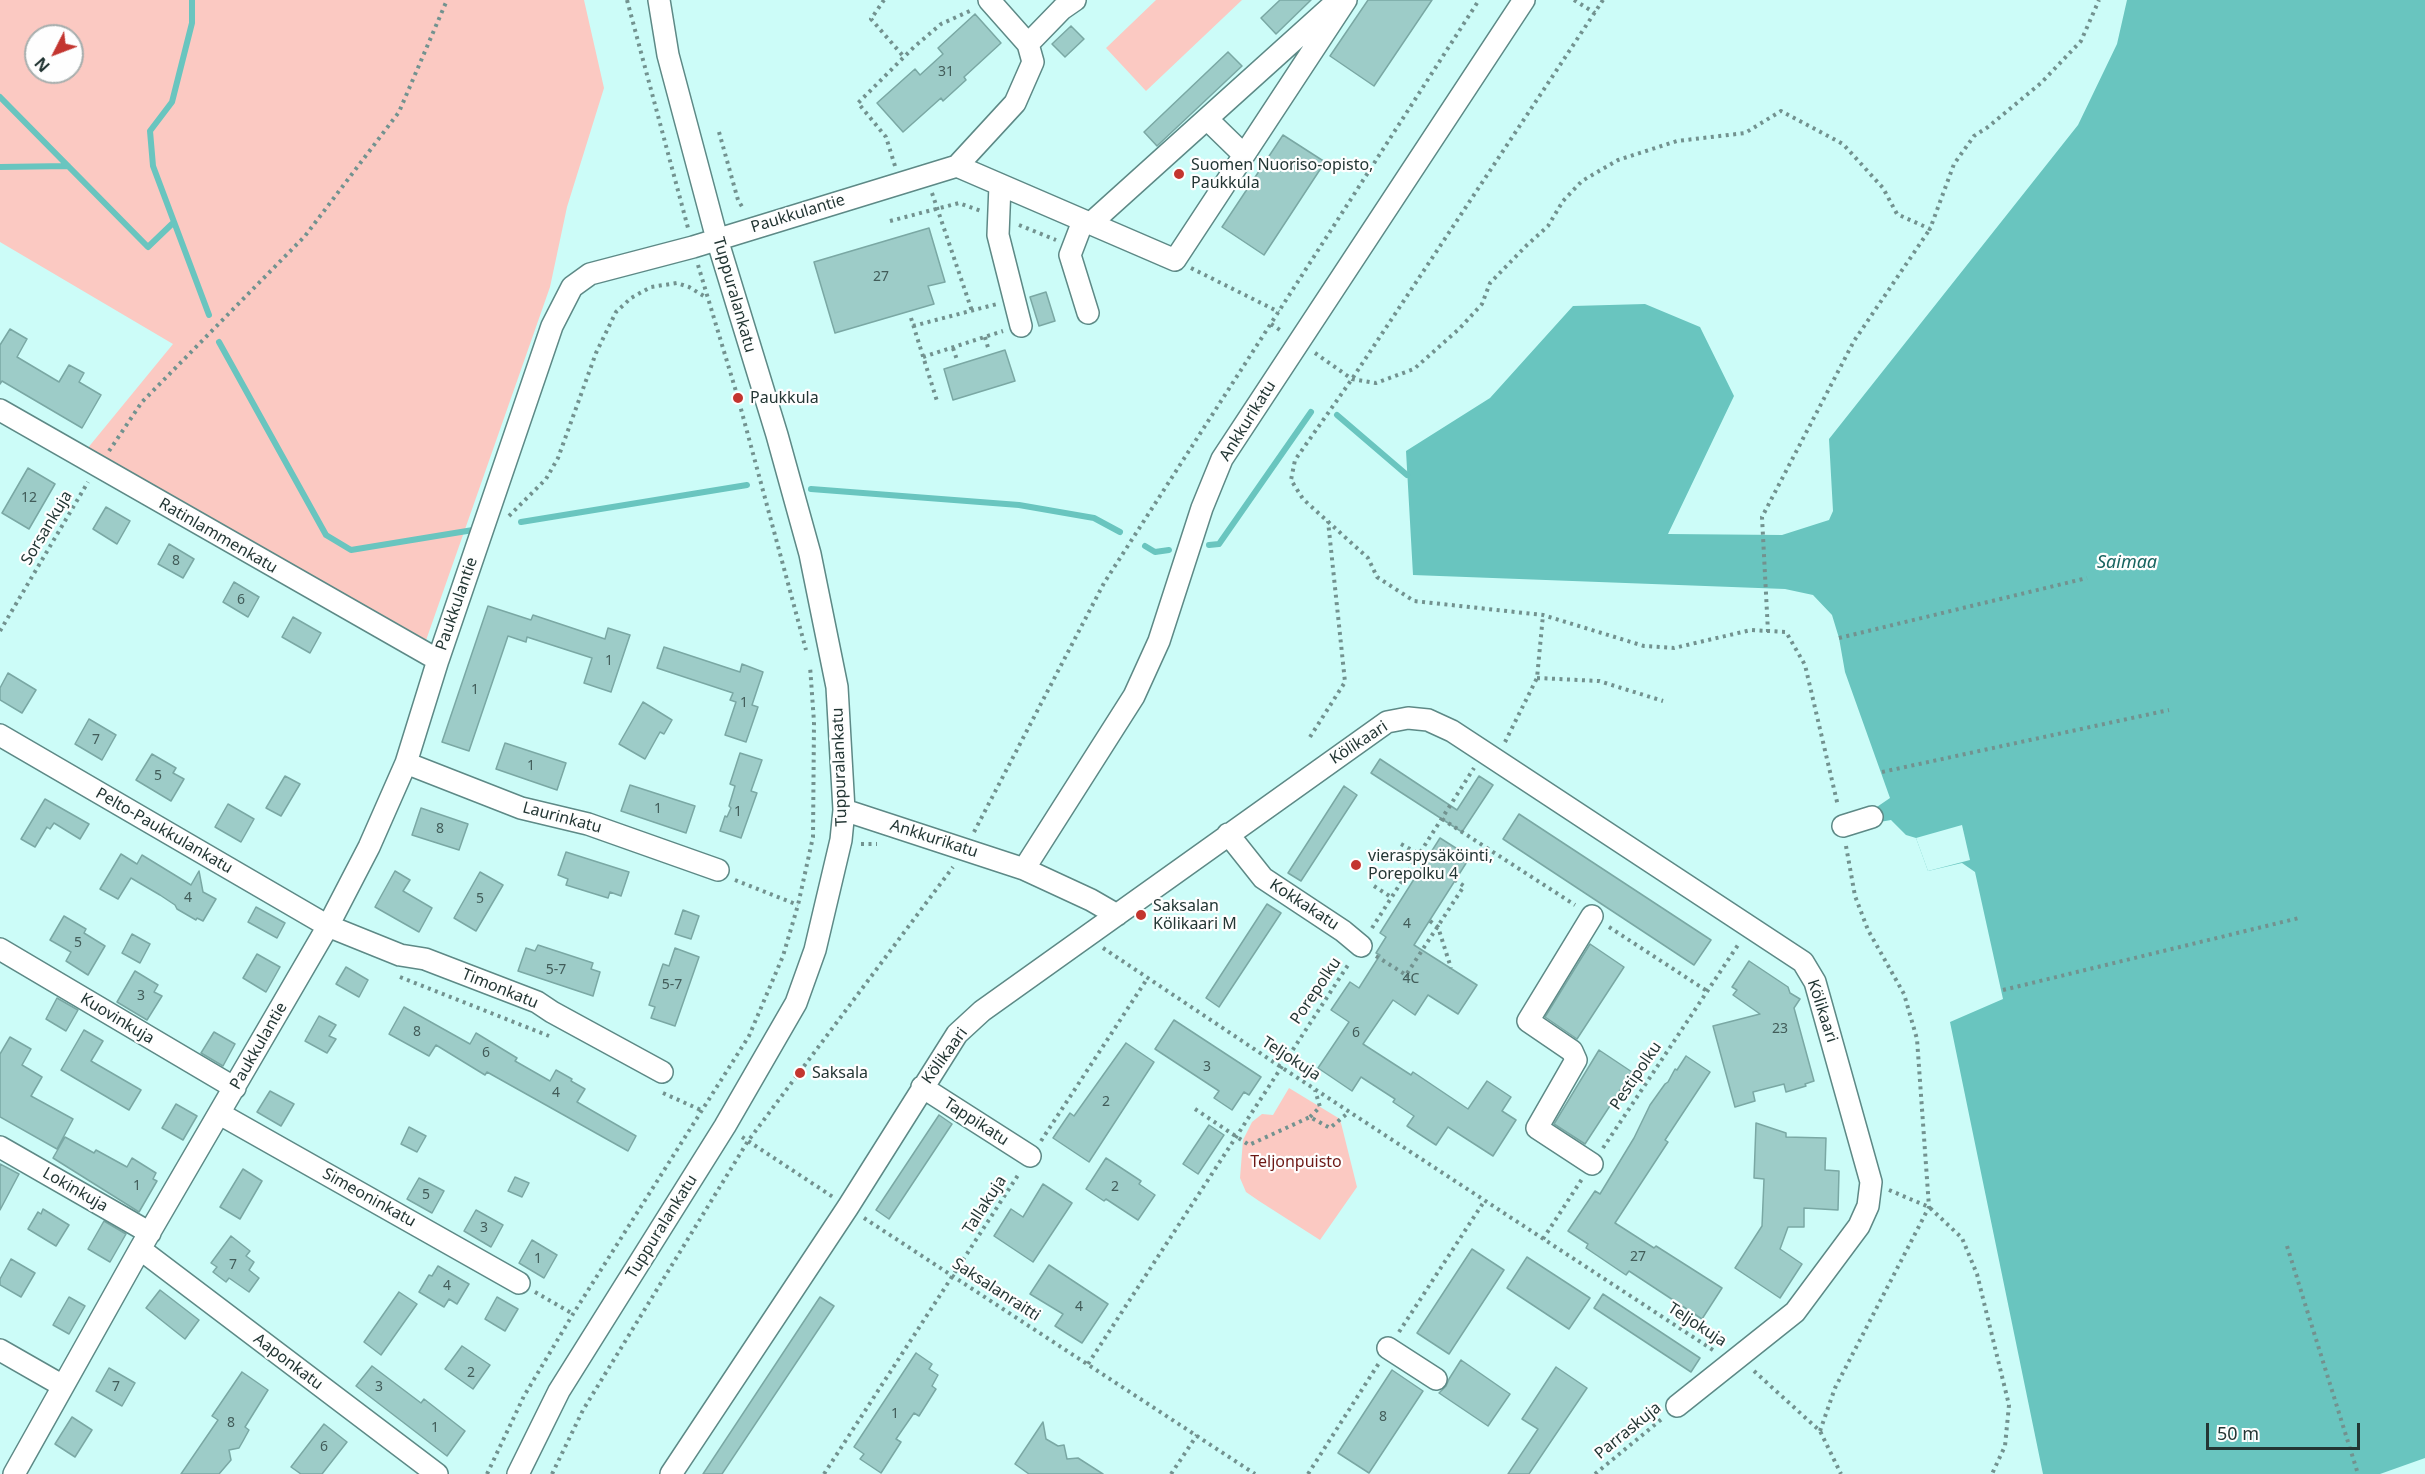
<!DOCTYPE html>
<html>
<head>
<meta charset="utf-8">
<style>
  body { margin:0 }
  #map { position:relative; width:2425px; height:1474px; overflow:hidden; background:#ccfcf8; font-family:"Noto Sans",sans-serif }
  canvas { display:block }
  .north { position:absolute; left:24px; top:24px; width:60px; height:60px; box-sizing:border-box; background:#fefefe; border:2px solid #a6aead; border-radius:50%; rotate:228deg; font-size:16px; font-weight:700; line-height:24px; text-align:center; color:#233634 }
  .north::after { content:''; display:block; margin:auto; width:21px; height:27px; background:#c3352f; clip-path:polygon(50% 0,100% 100%,50% 72%,0 100%) }
  .scale { position:absolute; left:2206px; top:1423px; width:154px; height:27px; box-sizing:border-box; border:3px solid #233634; border-top:0; padding-left:8px; font-size:18px; line-height:21px; white-space:nowrap; color:#233634; -webkit-text-stroke:4px #fefefe; paint-order:stroke }
</style>
</head>
<body>
<div id="map">
<canvas width="2425" height="1474"></canvas>
<div class="north">N</div>
<div class="scale">50 m</div>
</div>
<script>
const ctx = document.querySelector('canvas').getContext('2d');
ctx.lineJoin = 'round';
function fill(path, color) { ctx.fillStyle = color; ctx.fill(path, 'evenodd'); }
const shape = rows => new Path2D(rows.map(r => 'M' + r).join(''));
function trace(path, color, width, dash) { ctx.strokeStyle = color; ctx.lineWidth = width; ctx.lineCap = dash ? 'butt' : 'round'; ctx.setLineDash(dash || []); ctx.stroke(path); }
function drawText(font, color, halo, rows, align = 'center') {
  ctx.font = font + ' "Noto Sans",sans-serif'; ctx.lineWidth = 4.5; ctx.setLineDash([]); ctx.textBaseline = 'middle'; ctx.strokeStyle = halo; ctx.fillStyle = color; for (const [text, x, y, turn = 0] of rows) {
    ctx.save(); ctx.translate(x, y); ctx.rotate((+turn || 0) * Math.PI / 180); ctx.textAlign = isNaN(turn) ? turn : align; if (halo) ctx.strokeText(text, 0, 0); ctx.fillText(text, 0, 0); ctx.restore();
  }
}
const green = shape([
  [0,0,584,0,604,88,567,207,550,287,424,646,87,449,173,344,0,242],
  [36,36,72,36,72,72,36,72],
  [1156,0,1242,0,1146,91,1106,48],
  [1289,1088,1340,1119,1357,1187,1320,1240,1259,1201,1246,1192,1240,1178,1243,1140,1252,1122,1262,1114,1273,1115]
]);
const water = shape([
  [2127,0,2425,0,2425,1458,2380,1474,2043,1474,1950,1022,2003,999,1975,872,1962,863,1928,871,1916,838,1906,835,1891,820,1874,823,1871,811,1890,798,1845,672,1839,638,1832,615,1813,595,1785,589,1413,575,1406,451,1490,398,1573,306,1645,304,1700,327,1734,396,1668,534,1782,535,1829,520,1833,511,1829,439,2078,125,2117,44]
]);
const pier = shape([
  [1962,825,1970,860,1928,871,1916,838]
]);
const stream = shape([
  [192,0,192,23,172,102,150,131,153,166,209,315],
  [0,97,148,247,174,222],
  [0,167,68,166],
  [219,342,326,535,351,550,473,530],
  [1337,415,1407,475],
  [811,489,1019,505,1094,518,1120,532],
  [521,522,747,485],
  [1209,545,1219,544,1311,412],
  [1145,546,1155,552,1169,550]
]);
const building = shape([
  [1280,0,1311,0,1276,34,1261,18,1280,0],
  [1368,0,1432,0,1374,86,1330,56,1368,0],
  [975,14,1001,43,964,77,966,80,943,101,941,98,903,132,877,103,915,69,920,75,943,54,938,48,975,14],
  [1071,26,1084,39,1065,57,1052,44,1071,26],
  [1228,52,1242,66,1157,146,1144,132,1228,52],
  [1283,135,1325,162,1264,255,1222,227,1283,135],
  [929,228,945,282,928,286,934,304,835,333,814,262,929,228],
  [1046,292,1055,321,1039,326,1030,297,1046,292],
  [10,329,27,339,17,357,59,382,69,365,84,373,79,382,101,395,82,428,2,381,0,384,0,345,10,329],
  [1005,350,1015,381,953,400,944,369,1005,350],
  [28,468,55,484,29,529,2,513,28,468],
  [106,507,130,521,117,544,93,529,106,507],
  [169,544,194,559,183,578,158,564,169,544],
  [234,582,259,597,248,617,223,602,234,582],
  [488,606,531,620,533,615,605,639,608,628,630,635,611,692,584,683,592,658,527,637,526,642,508,636,469,751,442,742,488,606],
  [293,617,321,633,310,653,282,637,293,617],
  [664,647,740,672,742,664,763,672,752,705,758,707,746,742,725,735,736,702,730,700,733,693,657,668,664,647],
  [8,673,36,690,22,713,0,700,0,688,8,673],
  [643,702,672,720,664,734,660,732,645,759,619,744,643,702],
  [89,719,116,735,102,760,75,744,89,719],
  [505,743,566,763,557,790,496,769,505,743],
  [740,753,762,760,751,791,757,793,741,838,720,831,725,816,727,817,731,808,729,806,735,786,730,784,740,753],
  [152,754,176,768,173,773,184,779,171,801,136,780,152,754],
  [1380,759,1457,810,1479,776,1493,785,1462,832,1371,773,1380,759],
  [285,776,300,784,281,816,266,808,285,776],
  [630,785,695,806,686,833,621,811,630,785],
  [1344,786,1357,795,1301,881,1288,873,1344,786],
  [45,799,89,824,80,839,54,823,50,829,47,827,35,847,21,839,45,799],
  [228,804,254,819,241,842,215,827,228,804],
  [421,808,468,824,459,850,412,835,421,808],
  [1519,814,1711,940,1694,965,1503,839,1519,814],
  [1440,838,1470,857,1414,945,1477,985,1458,1014,1428,995,1415,1015,1393,1000,1363,1044,1411,1075,1413,1072,1468,1109,1487,1081,1511,1097,1502,1111,1516,1120,1493,1156,1448,1127,1436,1145,1407,1126,1414,1116,1393,1102,1395,1099,1361,1077,1352,1091,1318,1068,1349,1022,1331,1010,1350,982,1359,988,1380,955,1376,953,1386,937,1380,933,1440,838],
  [566,852,629,872,621,896,610,892,608,898,566,885,568,879,558,875,566,852],
  [121,854,137,864,142,855,191,885,199,871,203,892,216,899,203,921,197,918,196,920,177,909,175,905,160,895,131,878,118,899,100,889,121,854],
  [395,871,410,880,403,891,432,908,419,932,375,907,395,871],
  [480,872,503,885,476,931,454,918,480,872],
  [1267,904,1281,913,1219,1007,1206,998,1267,904],
  [256,907,285,923,277,938,248,922,256,907],
  [683,910,699,916,691,939,675,934,683,910],
  [64,916,86,929,84,933,105,946,88,975,66,961,71,952,50,940,64,916],
  [132,934,150,944,140,963,122,953,132,934],
  [1590,944,1624,967,1577,1039,1545,1017,1590,944],
  [538,945,593,963,591,969,600,972,593,996,518,971,526,948,535,951,538,945],
  [675,948,699,957,675,1026,651,1018,655,1007,649,1005,663,964,669,966,675,948],
  [257,954,280,967,266,992,243,978,257,954],
  [1749,961,1788,987,1790,993,1800,999,1794,1008,1814,1081,1805,1084,1806,1086,1786,1092,1784,1084,1753,1092,1755,1101,1735,1107,1713,1026,1760,1014,1733,995,1737,990,1732,987,1749,961],
  [346,967,368,980,359,997,336,984,346,967],
  [135,971,158,985,154,992,162,996,147,1020,117,1002,135,971],
  [57,998,78,1010,66,1031,46,1019,57,998],
  [404,1007,470,1044,476,1033,517,1058,515,1061,550,1081,556,1070,572,1079,571,1081,585,1089,577,1102,636,1136,628,1151,487,1072,485,1075,436,1045,429,1056,389,1034,404,1007],
  [319,1016,336,1025,329,1036,336,1039,327,1053,305,1041,319,1016],
  [1174,1020,1261,1077,1249,1095,1244,1092,1232,1110,1214,1098,1219,1091,1155,1049,1174,1020],
  [84,1030,103,1041,91,1061,141,1090,129,1110,61,1070,84,1030],
  [214,1032,235,1044,223,1066,201,1053,214,1032],
  [10,1037,31,1049,22,1065,42,1077,31,1096,73,1119,57,1149,0,1117,0,1054,10,1037],
  [1126,1043,1154,1062,1089,1162,1053,1138,1070,1113,1074,1116,1126,1043],
  [1599,1050,1632,1072,1585,1144,1554,1124,1599,1050],
  [1686,1056,1710,1072,1665,1140,1668,1142,1615,1223,1654,1248,1656,1246,1722,1288,1702,1319,1629,1271,1626,1275,1586,1248,1588,1244,1568,1231,1595,1191,1600,1194,1634,1138,1650,1105,1665,1084,1668,1082,1675,1069,1677,1070,1686,1056],
  [270,1091,294,1104,281,1126,257,1112,270,1091],
  [176,1104,197,1116,183,1140,162,1128,176,1104],
  [939,1115,952,1124,889,1219,876,1210,939,1115],
  [1756,1123,1786,1133,1786,1137,1826,1138,1825,1170,1839,1171,1838,1210,1804,1208,1804,1227,1788,1227,1780,1249,1802,1264,1780,1298,1735,1268,1762,1226,1764,1179,1754,1178,1756,1123],
  [1209,1125,1224,1135,1198,1174,1183,1164,1209,1125],
  [409,1127,426,1136,417,1152,401,1144,409,1127],
  [65,1137,94,1153,96,1150,127,1167,132,1158,156,1173,153,1179,157,1181,139,1212,53,1158,65,1137],
  [1106,1158,1141,1181,1139,1184,1155,1195,1138,1220,1106,1199,1104,1201,1086,1189,1106,1158],
  [0,1164,19,1174,0,1210,0,1164],
  [243,1169,262,1181,240,1219,220,1207,243,1169],
  [515,1177,529,1183,522,1197,508,1191,515,1177],
  [419,1178,444,1191,432,1213,407,1199,419,1178],
  [1043,1184,1072,1203,1033,1262,994,1236,1011,1209,1023,1217,1043,1184],
  [43,1209,69,1225,56,1246,28,1229,38,1212,41,1214,43,1209],
  [476,1210,503,1225,491,1247,464,1231,476,1210],
  [104,1221,126,1234,110,1262,88,1249,104,1221],
  [231,1236,250,1251,246,1256,254,1262,249,1270,259,1278,249,1292,229,1278,226,1282,213,1272,217,1267,211,1263,231,1236],
  [532,1240,557,1255,544,1278,519,1263,532,1240],
  [1472,1249,1504,1270,1449,1354,1417,1333,1472,1249],
  [1527,1257,1590,1298,1569,1329,1507,1288,1527,1257],
  [11,1259,35,1273,21,1297,0,1285,0,1279,11,1259],
  [1049,1265,1108,1304,1082,1343,1055,1326,1063,1314,1030,1294,1049,1265],
  [438,1266,469,1284,457,1304,449,1299,444,1307,419,1292,429,1275,432,1276,438,1266],
  [160,1290,199,1320,185,1339,146,1308,160,1290],
  [399,1292,417,1304,381,1355,364,1342,399,1292],
  [1603,1294,1700,1358,1691,1372,1594,1308,1603,1294],
  [69,1297,85,1306,69,1334,53,1325,69,1297],
  [497,1297,518,1309,505,1331,485,1319,497,1297],
  [820,1297,834,1306,722,1474,703,1474,820,1297],
  [462,1346,490,1365,473,1389,445,1369,462,1346],
  [916,1353,932,1364,929,1369,938,1375,932,1386,936,1389,919,1416,914,1413,896,1439,901,1442,881,1473,860,1459,864,1454,854,1447,916,1353],
  [1461,1360,1510,1394,1488,1426,1439,1393,1446,1386,1449,1379,1461,1360],
  [372,1366,421,1403,424,1399,465,1431,447,1456,356,1386,372,1366],
  [1556,1367,1587,1388,1529,1474,1508,1474,1538,1429,1522,1419,1556,1367],
  [109,1368,135,1383,122,1406,96,1391,109,1368],
  [1392,1370,1423,1391,1369,1473,1338,1453,1392,1370],
  [242,1372,268,1390,245,1427,249,1430,243,1441,239,1448,229,1450,231,1460,219,1474,181,1474,218,1420,212,1416,242,1372],
  [72,1417,92,1430,75,1457,55,1444,72,1417],
  [1043,1422,1046,1439,1058,1446,1064,1445,1067,1459,1078,1458,1103,1474,1029,1474,1015,1464,1043,1422],
  [324,1424,347,1442,322,1474,301,1474,291,1467,324,1424]
]);
const path = shape([
  [627,0,688,228],
  [884,0,871,19,904,57],
  [1574,0,1595,13],
  [1603,0,1352,379,1295,460,1291,480,1303,499,1368,558,1377,577,1414,601,1543,615,1644,646,1674,648,1751,630,1786,632,1805,665,1838,806],
  [719,132,738,200,744,210],
  [895,166,886,137,858,103,914,47,941,24,972,10],
  [932,193,972,311],
  [890,221,959,203,981,211],
  [1019,225,1056,240],
  [698,265,738,398,806,650],
  [1191,268,1279,312],
  [911,318,937,401],
  [1271,324,1283,332],
  [913,326,997,304],
  [985,337,989,351],
  [953,348,957,360],
  [1315,353,1352,379,1376,383,1414,369,1460,328,1482,304,1490,283,1527,245,1548,226,1563,201,1582,181,1618,160,1677,141,1745,133,1781,111,1843,144,1883,188,1897,214,1930,229,1954,164,1974,136,1988,127,2041,83,2081,41,2099,0],
  [923,357,1003,331],
  [109,451,142,402,305,236,399,112,447,0],
  [509,516,546,479,558,458,596,353,616,312,631,298,651,287,677,283,689,287,707,298],
  [0,631,88,482],
  [1768,632,1762,517,1854,341,1930,229],
  [1839,638,2087,578],
  [1537,678,1599,681,1663,701],
  [1310,737,1345,682,1328,521],
  [1505,742,1537,678,1543,615],
  [1882,772,2169,710],
  [1442,819,1575,905],
  [974,832,1104,583,1479,0],
  [861,844,877,844],
  [1401,844,1419,854],
  [735,880,798,905],
  [1374,886,1391,897],
  [1430,921,1438,927,1451,968],
  [1609,927,1707,991],
  [1372,928,1474,768],
  [1103,948,1281,1067,1716,1352],
  [1376,956,1406,975,1464,886,1455,880],
  [1406,975,1411,979],
  [400,977,549,1036],
  [2003,990,2299,918],
  [663,1093,703,1111],
  [1195,1109,1249,1145,1310,1117,1330,1128,1349,1112],
  [1310,1117,1320,1107,1315,1090],
  [742,1137,833,1197],
  [1041,1141,1147,979],
  [1603,1148,1740,942],
  [1889,1190,1929,1207,1962,1238,1977,1274,2009,1405,2005,1446,1992,1474],
  [864,1218,1255,1474],
  [1543,1239,1582,1179],
  [2287,1246,2358,1474],
  [535,1292,573,1314],
  [1399,1332,1485,1200],
  [1088,1364,1350,962],
  [1754,1371,1820,1431,1841,1474],
  [1820,1431,1835,1388,1929,1207,1917,1039,1904,994,1868,930,1855,896,1846,846],
  [487,1474,524,1396,573,1314,749,1036,783,956,798,905,813,837,814,722,810,666],
  [552,1474,583,1410,748,1141,953,867],
  [824,1474,1020,1172],
  [1171,1474,1197,1435],
  [1308,1474,1379,1363],
  [1595,1474,1663,1418]
]);
const minor = shape([
  [1028,44,1062,9,1075,0],
  [1207,119,1244,155],
  [957,166,1015,103,1033,62,1028,44,989,0],
  [1000,185,998,235,1021,326],
  [1083,221,1070,255,1088,313],
  [1090,224,1334,4],
  [0,410,438,660],
  [0,735,328,926,400,955,425,959,537,1002,552,1012,662,1072],
  [406,763,521,808,588,824,718,870],
  [844,810,1024,869,1091,900,1117,915],
  [1843,826,1872,817],
  [1228,834,1263,878,1343,931,1361,946],
  [1024,869,1134,696,1159,641,1202,508,1222,459,1524,0],
  [1592,916,1528,1021,1572,1051,1576,1060,1537,1128,1592,1164],
  [0,949,235,1088],
  [922,1087,1030,1156],
  [220,1114,519,1283],
  [0,1147,150,1233],
  [140,1249,437,1474],
  [1388,1348,1436,1379],
  [0,1350,63,1386],
  [14,1474,140,1249,328,926,369,847,406,763,438,660,552,326,572,287,590,274,693,247,957,166,1175,260,1346,0],
  [518,1474,559,1391,725,1126,796,1003,815,950,841,840,844,810,837,687,810,554,777,435,717,239,668,55,659,0],
  [671,1474,848,1207,957,1034,982,1011,1387,722,1408,718,1428,720,1452,731,1484,752,1803,962,1815,982,1871,1182,1868,1206,1859,1226,1795,1312,1677,1406]
]);
const markers = [
  [1179,174,6,"#c3352f"],
  [738,398,6,"#c3352f"],
  [1356,865,6,"#c3352f"],
  [1141,915,6,"#c3352f"],
  [800,1073,6,"#c3352f"]
];
const numberNames = [
  ["31",946,72],
  ["27",881,277],
  ["12",29,498],
  ["8",176,561],
  ["6",241,600],
  ["1",609,661],
  ["1",475,690],
  ["1",744,703],
  ["7",96,740],
  ["1",531,766],
  ["5",158,776],
  ["1",658,809],
  ["1",738,812],
  ["8",440,829],
  ["4",188,898],
  ["5",480,899],
  ["4",1407,924],
  ["5",78,943],
  ["5-7",556,970],
  ["4C",1411,979],
  ["5-7",672,985],
  ["3",141,996],
  ["23",1780,1029],
  ["8",417,1032],
  ["6",1356,1033],
  ["6",486,1053],
  ["3",1207,1067],
  ["4",556,1093],
  ["2",1106,1102],
  ["1",137,1186],
  ["2",1115,1187],
  ["5",426,1195],
  ["3",484,1228],
  ["27",1638,1257],
  ["1",538,1259],
  ["7",233,1265],
  ["4",447,1286],
  ["4",1079,1307],
  ["2",471,1373],
  ["7",116,1387],
  ["3",379,1387],
  ["1",895,1414],
  ["8",1383,1417],
  ["8",231,1423],
  ["1",435,1428],
  ["6",324,1447]
];
const poiNames = [
  ["Suomen Nuoriso-opisto,",1191,165],
  ["Paukkula",1191,183],
  ["Paukkula",750,398],
  ["vieraspysäköinti,",1368,856],
  ["Porepolku 4",1368,874],
  ["Saksalan",1153,906],
  ["Kölikaari M",1153,924],
  ["Saksala",812,1073]
];
const streetNames = [
  ["Paukkulantie",798,214,-17],
  ["Tuppuralankatu",734,295,74],
  ["Ankkurikatu",1248,421,-58],
  ["Sorsankuja",47,528,-59],
  ["Ratinlammenkatu",218,536,30],
  ["Paukkulantie",457,604,-71],
  ["Kölikaari",1359,743,-33],
  ["Tuppuralankatu",840,767,-92],
  ["Laurinkatu",562,818,15],
  ["Pelto-Paukkulankatu",164,831,30],
  ["Ankkurikatu",934,839,18],
  ["Kokkakatu",1304,905,33],
  ["Timonkatu",500,989,22],
  ["Porepolku",1316,991,-56],
  ["Kölikaari",1822,1011,72],
  ["Kuovinkuja",117,1019,31],
  ["Paukkulantie",259,1046,-60],
  ["Kölikaari",945,1056,-54],
  ["Teljokuja",1291,1059,33],
  ["Pestipolku",1636,1076,-56],
  ["Tappikatu",976,1122,33],
  ["Lokinkuja",75,1190,30],
  ["Simeoninkatu",369,1198,29],
  ["Tallakuja",985,1205,-57],
  ["Tuppuralankatu",662,1227,-58],
  ["Saksalanraitti",996,1290,33],
  ["Teljokuja",1697,1325,33],
  ["Aaponkatu",288,1362,37],
  ["Parraskuja",1628,1431,-39]
];
const parkNames = [
  ["Teljonpuisto",1296,1162]
];
const waterNames = [
  ["Saimaa",2127,563]
];
fill(green, '#fbc9c2');
fill(water, '#69c5bf');
fill(pier, '#ccfcf8');
trace(stream, '#69c5bf', 6);
fill(building, '#9dccc8');
trace(building, '#7aa8a4', 1.5);
trace(minor, '#5d8986', 24);
trace(path, '#72928f', 4, [3, 4.5]);
trace(minor, '#fff', 21);
for (const [x, y, r, color] of markers) { const dot = new Path2D(); dot.arc(x, y, r, 0, 2 * Math.PI); ctx.fillStyle = color; ctx.fill(dot); trace(dot, '#fefefe', 2); }
drawText('14px', '#425c59', null, numberNames);
drawText('16px', '#233634', '#fefefe', poiNames, 'left');
drawText('16px', '#233634', '#fefefe', streetNames);
drawText('16px', '#6d1916', '#fefefe', parkNames);
drawText('italic 18px', '#186460', '#fefefe', waterNames);
</script>
</body>
</html>
